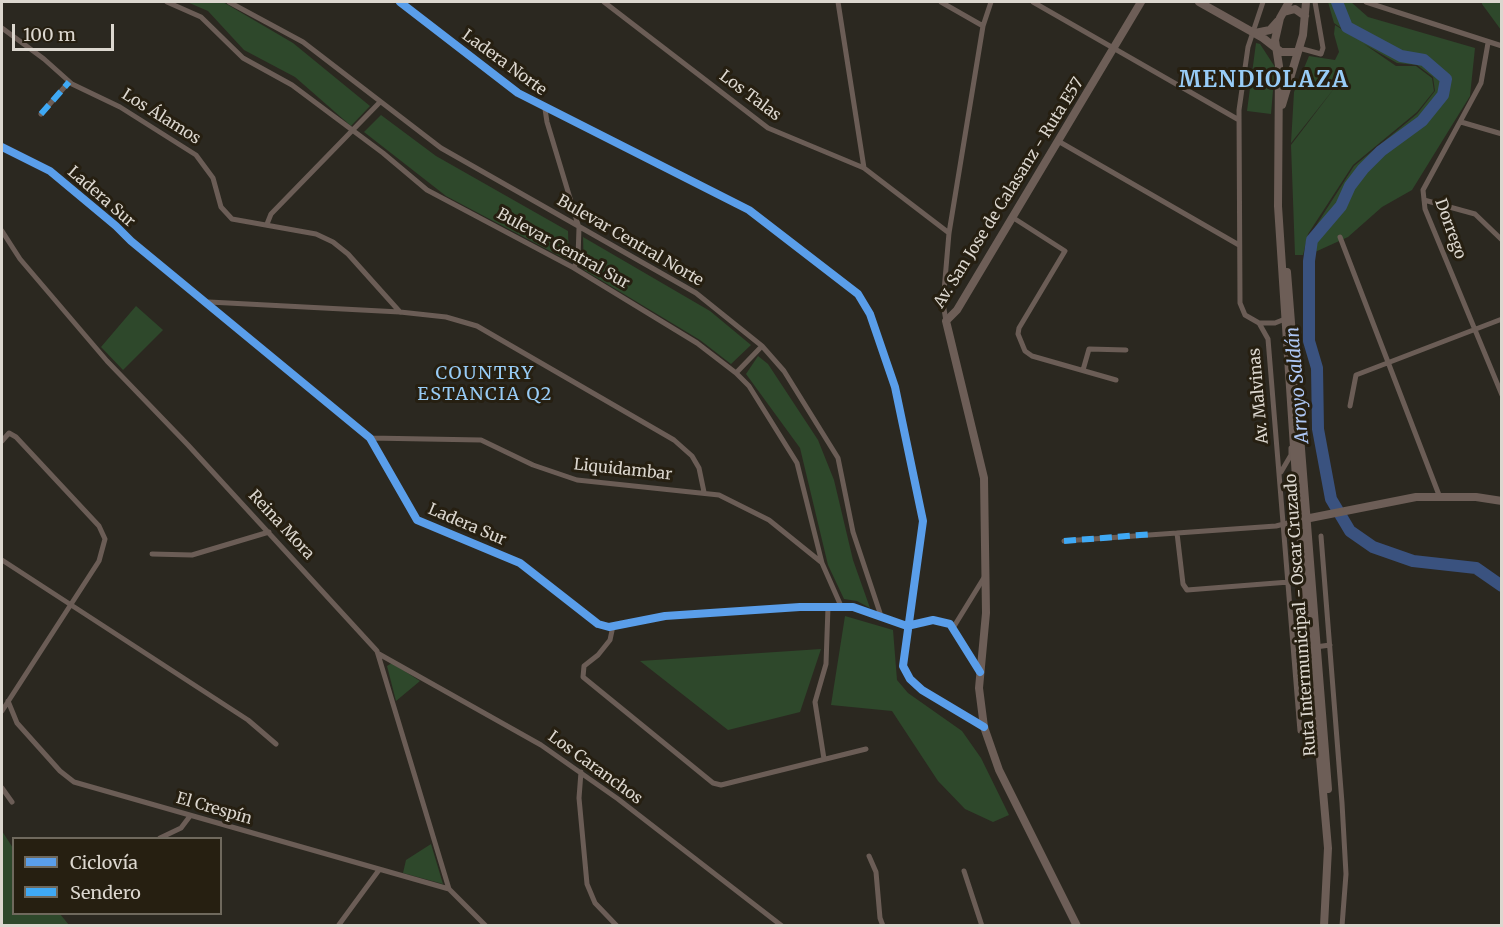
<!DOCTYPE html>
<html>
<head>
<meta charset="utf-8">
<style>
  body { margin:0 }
  #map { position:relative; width:1503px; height:927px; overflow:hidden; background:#2b2820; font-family:Merriweather,serif }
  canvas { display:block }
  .frame { position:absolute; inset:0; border:3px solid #dcd7cf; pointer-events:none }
  .legend { position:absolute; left:12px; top:837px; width:210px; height:78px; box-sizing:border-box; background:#261f11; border:2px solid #6f695d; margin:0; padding:8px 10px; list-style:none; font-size:18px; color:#dcd7cf }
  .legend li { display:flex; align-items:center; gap:12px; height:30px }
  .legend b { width:30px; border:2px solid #6f695d }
  .scale { position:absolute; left:12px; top:24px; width:102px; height:27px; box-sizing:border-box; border:3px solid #dcd7cf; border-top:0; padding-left:8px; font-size:18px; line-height:21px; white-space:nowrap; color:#dcd7cf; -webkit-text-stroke:4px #261f11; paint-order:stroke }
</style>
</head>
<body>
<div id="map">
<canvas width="1503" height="927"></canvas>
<div class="frame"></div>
<ul class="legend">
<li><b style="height:8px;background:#5a9eea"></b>Ciclovía</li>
<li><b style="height:8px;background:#3fa9f5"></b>Sendero</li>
</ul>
<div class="scale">100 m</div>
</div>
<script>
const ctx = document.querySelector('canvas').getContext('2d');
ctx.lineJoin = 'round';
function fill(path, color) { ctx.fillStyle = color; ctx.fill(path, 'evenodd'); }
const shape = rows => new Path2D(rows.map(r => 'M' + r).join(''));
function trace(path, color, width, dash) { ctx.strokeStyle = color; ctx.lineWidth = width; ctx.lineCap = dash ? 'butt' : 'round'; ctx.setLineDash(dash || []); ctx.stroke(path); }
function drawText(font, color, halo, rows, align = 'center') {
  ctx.font = font + ' Merriweather,serif'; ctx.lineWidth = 6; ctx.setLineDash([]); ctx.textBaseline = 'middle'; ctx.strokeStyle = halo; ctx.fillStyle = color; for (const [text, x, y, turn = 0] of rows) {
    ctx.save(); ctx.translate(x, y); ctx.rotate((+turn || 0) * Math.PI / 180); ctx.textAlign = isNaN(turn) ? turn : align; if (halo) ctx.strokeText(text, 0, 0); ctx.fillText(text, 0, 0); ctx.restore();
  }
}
const green = shape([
  [187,2,223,2,293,43,370,106,351,126,295,77,244,50,208,11],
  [1328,2,1351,2,1368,17,1475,48,1470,96,1412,190,1382,207,1348,237,1304,257,1310,235,1354,166,1417,114,1435,91,1433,77,1417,65,1397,63,1364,44,1396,66,1416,66,1432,78,1434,91,1417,112,1353,165,1308,234,1303,255,1295,255,1291,145,1336,86,1291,143,1294,92,1309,56,1335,60,1339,52,1334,34,1335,25,1357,39,1334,23],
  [1482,2,1501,2,1501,30,1482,4],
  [1256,43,1260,44,1275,67,1271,114,1247,111],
  [381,115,436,156,568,231,569,261,446,196,364,132],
  [583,237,710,311,751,345,731,364,700,340,584,270],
  [136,306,163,330,123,370,101,347],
  [758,356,768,364,818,440,834,480,853,560,870,608,857,601,844,599,828,565,800,448,746,374],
  [845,616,893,630,897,680,908,693,962,731,981,758,1009,815,993,822,965,809,938,781,892,711,831,705],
  [821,649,800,712,728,730,640,661],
  [392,663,420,681,396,701,387,666],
  [2,831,13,848,14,914,60,914,69,925,2,925],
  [431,844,443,884,403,873,406,860]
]);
const river = shape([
  [1337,2,1347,27,1401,56,1424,60,1446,79,1443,95,1422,121,1381,151,1363,169,1350,186,1341,206,1312,240,1309,261,1309,341,1317,368,1318,429,1331,499,1350,531,1373,547,1413,561,1476,568,1502,586]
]);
const street = shape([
  [167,2,201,17,243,58,292,85,383,153,427,190,574,268,697,343,736,373,749,386,797,463,822,563,841,606],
  [229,2,303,42,441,148,696,293,762,346,784,371,838,458,853,532,881,616],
  [400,2,518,93,749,210,858,294,870,314,895,387,923,521,903,666,910,679,922,690,984,727],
  [604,2,768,128,864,168,949,233],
  [838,2,864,168],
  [941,2,983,26],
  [1033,2,1239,120],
  [1263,2,1248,47,1239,110,1240,303,1245,315,1259,323,1268,339,1300,731],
  [1366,2,1502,46],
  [2,28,44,59,72,84,120,107,196,155,213,178,221,207,232,219,316,234,333,242,348,254,400,312],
  [1488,43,1481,83,1423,190,1425,209,1502,395],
  [1299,48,1321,54,1323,48,1315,2],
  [545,109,547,122,579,228,578,257,574,268],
  [41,114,69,82],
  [1461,122,1502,134],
  [1058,141,1239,245],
  [2,147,50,171,116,226,131,241,370,438,417,520,520,563,598,624,609,627,665,616,800,607,853,607,907,626,933,620,950,624,980,672],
  [1424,200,1475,214,1502,240],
  [1012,217,1065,251,1019,328,1018,334,1025,351,1032,356,1116,380],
  [267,224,271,214,380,102],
  [2,231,20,259,107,361,188,445,377,651,449,889],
  [1340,237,1439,495],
  [209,302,400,312,446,317,477,326,674,440,692,456,699,468,704,492],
  [946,321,943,303,949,233,983,26,991,2],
  [1259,323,1275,323,1285,319],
  [1083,370,1089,349,1126,350],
  [736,373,762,346],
  [1350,406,1356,375,1502,319],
  [370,438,481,440,533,465,577,480,719,495,769,520,821,562],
  [2,441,9,433,16,437,99,526,105,539,99,561,2,711],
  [1281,472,1291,455,1291,448],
  [1177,533,1183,584,1187,590,1289,582],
  [1321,536,1342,803,1346,874,1342,926],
  [1064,541,1276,526,1300,520],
  [152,554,192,555,269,532],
  [2,560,248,720,276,744],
  [613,626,610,640,598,655,584,666,583,677,713,783,721,785,866,749],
  [953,628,985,576],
  [1294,650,1330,645],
  [379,654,541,745,618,799,782,926],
  [8,701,17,723,60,771,74,782,449,889,486,926],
  [824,759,815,702,826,664,828,607],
  [581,772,579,798,587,884,595,903,617,926],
  [2,788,12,802],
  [160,838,181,828,190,816],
  [869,856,876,872,880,918,883,926],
  [964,871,982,926],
  [338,926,379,870]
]);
const secondary = shape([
  [1199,2,1263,38,1281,52,1296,52],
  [1289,2,1280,18,1275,40,1279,66,1278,206,1298,508,1328,848,1324,926],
  [1284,12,1295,9,1305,16],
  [1255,33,1270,30,1278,21],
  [1282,105,1303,35,1306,2],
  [1287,272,1328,789],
  [1305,519,1416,497,1476,497,1502,501],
  [1077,926,999,770,984,727,979,688,986,613,984,478,946,321,957,310,1141,2]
]);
const quiet = shape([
  [41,114,69,82],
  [1064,541,1153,534]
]);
const cycleway = shape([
  [400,2,518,93,749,210,858,294,870,314,895,387,923,521,903,666,910,679,922,690,984,727],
  [2,147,50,171,116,226,131,241,370,438,417,520,520,563,598,624,609,627,665,616,800,607,853,607,907,626,933,620,950,624,980,672]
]);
const streetNames = [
  ["Ladera Norte",504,63,36],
  ["Los Talas",750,96,37],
  ["Los Álamos",161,117,32],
  ["Av. San Jose de Calasanz - Ruta E57",1009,193,-58],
  ["Ladera Sur",101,197,41],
  ["Dorrego",1450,229,70],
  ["Bulevar Central Norte",630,241,30],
  ["Bulevar Central Sur",563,249,29],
  ["Av. Malvinas",1259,396,-95],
  ["Liquidambar",623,470,6],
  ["Reina Mora",281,525,47],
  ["Ladera Sur",467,525,23],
  ["Ruta Intermunicipal - Oscar Cruzado",1301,615,-94],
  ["Los Caranchos",595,768,36],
  ["El Crespín",214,809,16]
];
const neighbourhoodNames = [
  ["COUNTRY",485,374],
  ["ESTANCIA Q2",485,395]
];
const waterNames = [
  ["Arroyo Saldán",1298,385,-95]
];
const districtNames = [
  ["MENDIOLAZA",1264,81]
];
fill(green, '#2e482b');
trace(river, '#3a527f', 12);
trace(street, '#6b5d56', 5);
trace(secondary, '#6d5e57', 8);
trace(quiet, '#3fa9f5', 6, [12, 6]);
trace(cycleway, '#5a9eea', 8);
drawText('16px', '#dcd7cf', '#261f11', streetNames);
ctx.letterSpacing = '1.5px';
drawText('18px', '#98ccf6', '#261f11', neighbourhoodNames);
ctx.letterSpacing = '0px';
drawText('italic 18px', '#aec7f5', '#261f11', waterNames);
ctx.letterSpacing = '1.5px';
drawText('bold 22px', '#98ccf6', '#261f11', districtNames);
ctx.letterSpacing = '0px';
</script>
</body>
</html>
